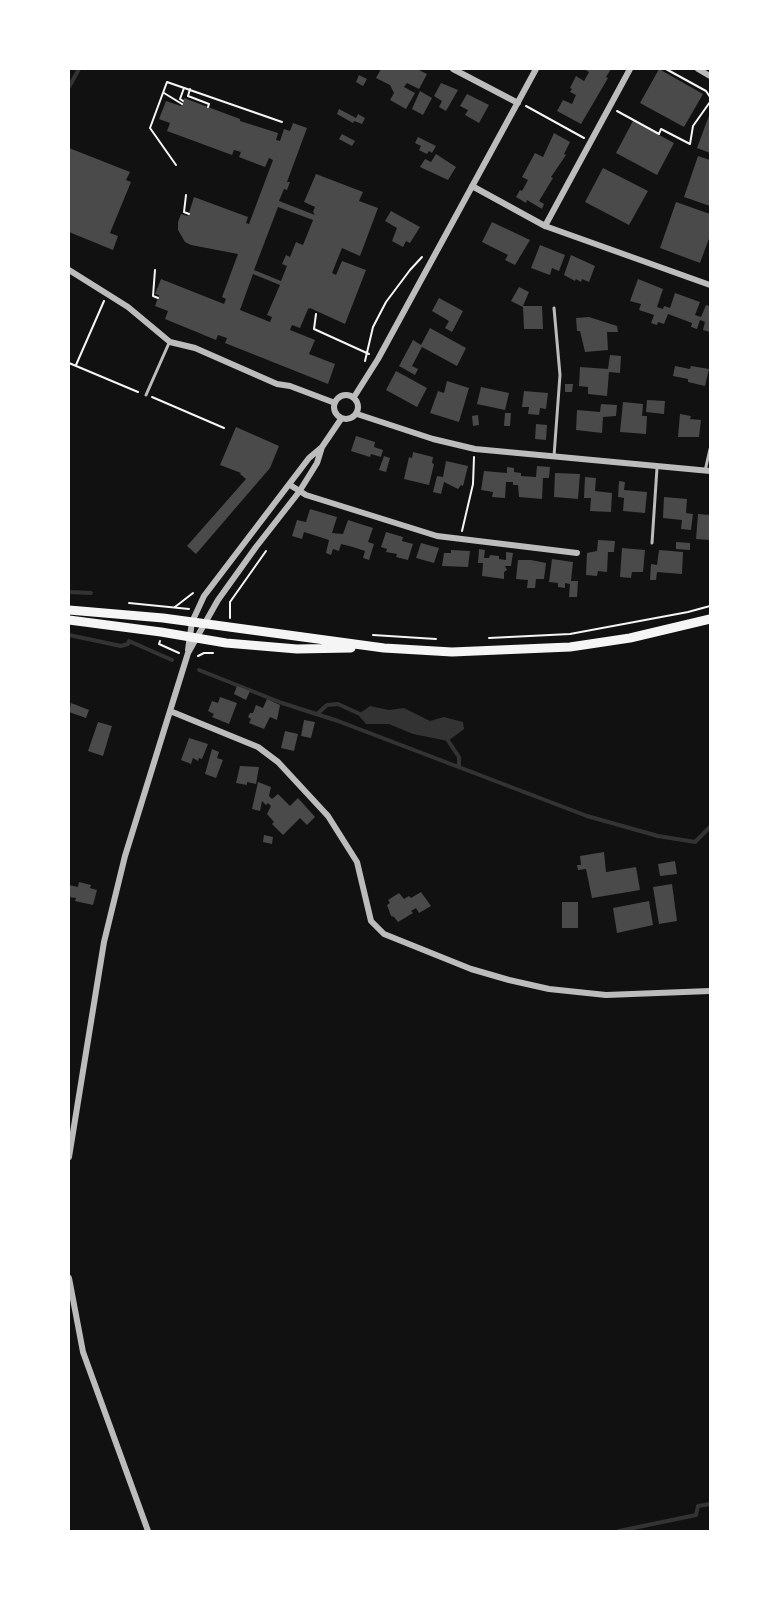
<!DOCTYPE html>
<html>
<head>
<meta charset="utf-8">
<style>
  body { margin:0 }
  #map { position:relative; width:779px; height:1600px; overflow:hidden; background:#111; font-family:Raleway,sans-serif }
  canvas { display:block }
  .frame { position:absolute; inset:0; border:70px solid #fff; pointer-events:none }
</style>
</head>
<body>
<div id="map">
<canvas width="779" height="1600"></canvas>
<div class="frame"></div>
</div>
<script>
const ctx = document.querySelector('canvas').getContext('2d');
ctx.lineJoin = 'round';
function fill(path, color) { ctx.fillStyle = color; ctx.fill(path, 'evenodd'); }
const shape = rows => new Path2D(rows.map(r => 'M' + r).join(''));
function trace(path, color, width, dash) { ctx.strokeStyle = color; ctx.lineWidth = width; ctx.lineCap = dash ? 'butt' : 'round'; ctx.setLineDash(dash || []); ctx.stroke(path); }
const water = shape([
  [370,706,389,710,404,708,430,721,444,717,463,722,464,729,448,741,413,734,389,724,366,724,359,716,360,713]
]);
const stream = shape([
  [69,87,79,69],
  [69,592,91,593],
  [69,635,121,646,128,644,129,641,172,660],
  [199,670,282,703,338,721,587,816,658,836,695,842,710,827],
  [317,714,327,705,338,704,362,715],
  [447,739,459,757,459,767],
  [619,1531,696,1515,698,1506,710,1504]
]);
const building = shape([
  [381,69,417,69,427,74,419,89,407,83,404,87,415,93,406,109,390,100,394,93,390,85,376,78],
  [584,69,611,69,606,77,608,78,581,124,557,111,563,100,572,104,576,95,570,92,572,89,570,88,576,76,584,81,589,72],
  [659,69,703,94,684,127,640,103],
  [359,75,367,79,363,86,356,82],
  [441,83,458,90,446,111,439,107,442,101,434,96],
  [420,91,432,98,423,115,412,109],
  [467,94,489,105,479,123,465,115,468,110,460,106],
  [184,98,240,119,240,121,278,133,276,140,280,141,284,129,290,131,293,123,307,128,287,182,290,182,287,190,284,189,279,201,315,215,313,212,315,207,304,202,316,174,363,192,359,201,378,208,360,256,342,248,332,273,336,275,342,261,366,270,345,324,310,308,308,309,300,328,292,325,290,330,315,340,309,354,335,364,328,384,225,343,227,338,218,335,216,340,165,319,168,311,155,306,159,295,155,294,161,279,224,304,226,299,222,297,238,254,191,245,185,242,178,230,178,222,181,214,188,216,194,197,248,217,246,223,249,224,273,160,269,158,265,167,239,157,241,152,234,150,232,155,167,131,170,123,159,119,166,101,181,106],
  [278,207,313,220,303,245,296,242,290,257,286,255,282,264,287,266,281,281,254,270],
  [253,274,280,285,267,315,272,317,270,322,240,310],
  [339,109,356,118,358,114,365,118,362,124,354,121,353,123,337,114],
  [710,113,710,153,697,148],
  [633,121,674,143,657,175,616,153],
  [554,133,570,142,564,154,566,155,551,177,553,178,539,201,544,204,542,209,527,200,526,203,516,197,520,190,522,191,528,180,522,177,535,153,543,157],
  [342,134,355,141,352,146,339,139],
  [418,137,436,146,432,153,429,151,427,154,419,150,421,146,415,143],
  [69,148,130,172,126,180,131,182,110,233,118,236,113,250,69,232],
  [436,154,456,167,448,180,420,167,425,159,431,162],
  [698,156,710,160,710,206,684,197],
  [603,168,648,191,629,225,585,202],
  [676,202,710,214,710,236,700,263,660,248],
  [391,211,420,227,410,243,406,241,403,247,392,241,397,228,385,221],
  [492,222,530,240,515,265,505,260,508,255,482,242],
  [540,245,565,255,559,271,552,268,550,275,531,268],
  [571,255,595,266,589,282,582,279,581,282,576,279,575,281,564,275],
  [638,279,663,289,657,307,663,309,664,306,670,308,675,293,700,302,695,315,701,317,706,305,710,306,710,332,703,330,705,322,700,320,697,329,691,327,692,323,668,314,664,324,658,322,657,325,651,323,654,315,639,310,641,304,630,301],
  [519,287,529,292,523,306,542,306,543,329,524,329,523,307,511,301],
  [439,298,463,311,452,332,445,328,449,321,432,311],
  [589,317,617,326,618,332,607,332,608,350,585,352,580,331,577,331,576,318],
  [430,328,466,348,457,366,422,347,412,366,418,369,415,375,399,366,413,340,421,345],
  [610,355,621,356,620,373,609,372,607,396,588,394,588,387,579,386,580,367,608,369],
  [675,366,690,369,691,366,709,369,705,386,688,382,688,379,673,376],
  [396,371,427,388,417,407,386,390],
  [447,381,469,388,459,422,430,413,438,391,444,393],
  [565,384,573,384,572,392,565,392],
  [481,387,509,393,505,410,477,404],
  [524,391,548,393,546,409,540,408,539,415,528,414,529,407,522,407],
  [647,400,665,401,664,414,646,412],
  [623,402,643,404,642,416,647,416,646,434,620,432],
  [601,404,617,405,616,416,603,417,602,433,576,430,577,410,600,412],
  [505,413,511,413,510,426,504,426],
  [680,414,691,416,690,419,701,420,699,437,678,437],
  [478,415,479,425,473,426,472,416],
  [536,424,547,425,546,440,535,439],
  [236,427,279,446,270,468,196,554,187,546,246,479,240,474,241,473,220,465],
  [356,436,375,442,374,447,383,450,381,457,371,454,370,457,351,451],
  [413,452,433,457,432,463,434,464,429,485,404,479,409,457,412,458],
  [384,456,390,458,386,472,379,470],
  [446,461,468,466,463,486,461,485,458,489,444,482,441,494,433,492,437,476,443,477],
  [537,466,550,467,549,478,543,478,542,499,519,497,518,485,513,485,513,482,506,482,505,498,492,497,493,492,481,490,484,471,507,473,507,467,514,468,514,472,521,473,521,476,536,477],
  [555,473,580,474,578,499,554,497],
  [585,477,596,478,595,491,612,493,611,512,590,511,591,498,584,498],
  [619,481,625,482,624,490,647,492,645,513,623,511,624,498,618,497],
  [664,497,687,499,686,513,693,514,691,530,681,529,682,520,663,518],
  [310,509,337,517,332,533,343,534,348,520,373,528,368,542,374,544,369,560,363,558,365,551,353,547,341,544,339,551,333,549,331,555,326,553,329,540,304,532,302,539,292,536,297,520,306,522],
  [698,514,710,515,710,540,696,539],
  [386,532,403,537,402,541,413,544,408,560,396,557,397,554,386,552,387,549,381,547],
  [598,540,615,541,614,552,608,552,607,572,598,571,597,576,586,575,587,553,597,551],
  [676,542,690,543,690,550,676,549],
  [421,543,439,548,434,563,416,558],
  [622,548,645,550,643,572,632,572,631,578,620,577],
  [479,549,485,550,484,558,489,558,490,555,499,556,499,559,506,560,506,552,513,553,511,566,505,566,507,570,504,572,504,579,482,576,483,563,478,563],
  [451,550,470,551,468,567,442,566,444,553,451,553],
  [659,550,683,552,682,574,657,572,656,580,650,580,651,564,657,565],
  [552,559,573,562,571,581,578,581,577,597,569,597,570,584,565,583,565,588,558,587,558,583,549,582],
  [518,560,531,560,546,563,544,579,536,579,535,588,527,588,528,580,516,579],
  [237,686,250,691,246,700,234,694],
  [220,697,237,703,229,724,212,717,214,714,208,711,212,701,218,703],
  [267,699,280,705,277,720,270,717,264,729,249,723,251,719,248,717,250,713,253,713,256,705,263,708],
  [71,703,89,710,86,718,69,712],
  [304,720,315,722,311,738,301,736],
  [98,722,112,726,103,756,88,751],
  [285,731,298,734,294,751,281,748],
  [189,738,208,744,202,759,199,758,198,761,193,758,191,764,181,760],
  [212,749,219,752,217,758,223,760,216,778,205,774],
  [240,766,259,767,256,784,247,782,247,785,236,783],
  [258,782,271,787,269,796,272,799,278,794,290,806,298,798,315,817,307,825,300,818,283,835,272,824,274,822,267,814,271,806,268,803,266,805,262,801,260,811,252,809],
  [264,835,273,837,272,844,263,842],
  [604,852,606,872,636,867,640,890,592,898,586,869,578,870,577,865,581,865,580,856],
  [675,861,677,874,660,876,658,864],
  [79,882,91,885,90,888,97,890,93,905,75,901,76,898,69,897,69,885,78,887],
  [672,884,677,921,659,924,653,887],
  [421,892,431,906,419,913,416,908,411,911,413,913,398,922,394,917,391,916,387,905,390,903,388,900,399,893,404,899,409,896,411,898],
  [649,901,653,925,617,933,613,908],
  [562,902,578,902,578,928,562,928]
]);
const path = shape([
  [666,69,706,91,710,97],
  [190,89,188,96,209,104,208,107],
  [164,93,182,104],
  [183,101,180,99,184,88],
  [526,106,584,138],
  [617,111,659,134,661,129,690,144,693,126,710,102],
  [176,165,150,128,167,82,282,122],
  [186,195,184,212,189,214],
  [155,270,153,296,158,298],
  [316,314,314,329,369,354],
  [365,361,373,327,386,302,410,270,422,257],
  [69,363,138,392],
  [76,365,104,301],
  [152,397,224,428],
  [462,531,473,484,474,457],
  [129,603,189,609],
  [175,607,193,593],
  [230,618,230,602,266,551],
  [373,635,436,639],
  [489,638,570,634,688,612,710,606],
  [160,641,159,644,179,653],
  [198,656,204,653,213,653]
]);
const service = shape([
  [146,395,169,343],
  [554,456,560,375,554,308],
  [705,471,710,449],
  [652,543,657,468]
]);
const minor = shape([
  [453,69,518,103],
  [698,69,710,76],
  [472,186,545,226,710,285],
  [545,226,630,69],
  [69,270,128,307,170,342,195,348,277,384,290,386,335,403],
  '334 407a12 12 0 1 1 24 0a12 12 0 1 1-24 0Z',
  [354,397,378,359,536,69],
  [357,414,433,439,475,449,710,471],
  [290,485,306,495,437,536,577,553],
  [188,650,192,622,204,596,309,458,322,447,341,419],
  [170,711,258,747,278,762,328,816,357,862,371,921,384,934,471,969,509,980,549,989,606,995,710,991],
  [69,1157,104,942,125,856,188,653,218,600,256,547,299,492,317,463,322,447],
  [69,1278,83,1352,148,1531]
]);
const secondary = shape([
  [69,610,163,618,384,648,452,652,570,647,630,638,710,619],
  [69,620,161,632,226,643,297,649,351,648]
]);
fill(water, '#333');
trace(stream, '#333', 4);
fill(building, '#4a4a4a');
trace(path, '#f5f5f5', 2);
trace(service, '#bcbcbc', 3);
trace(minor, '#bcbcbc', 6);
trace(secondary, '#f5f5f5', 9);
</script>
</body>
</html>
